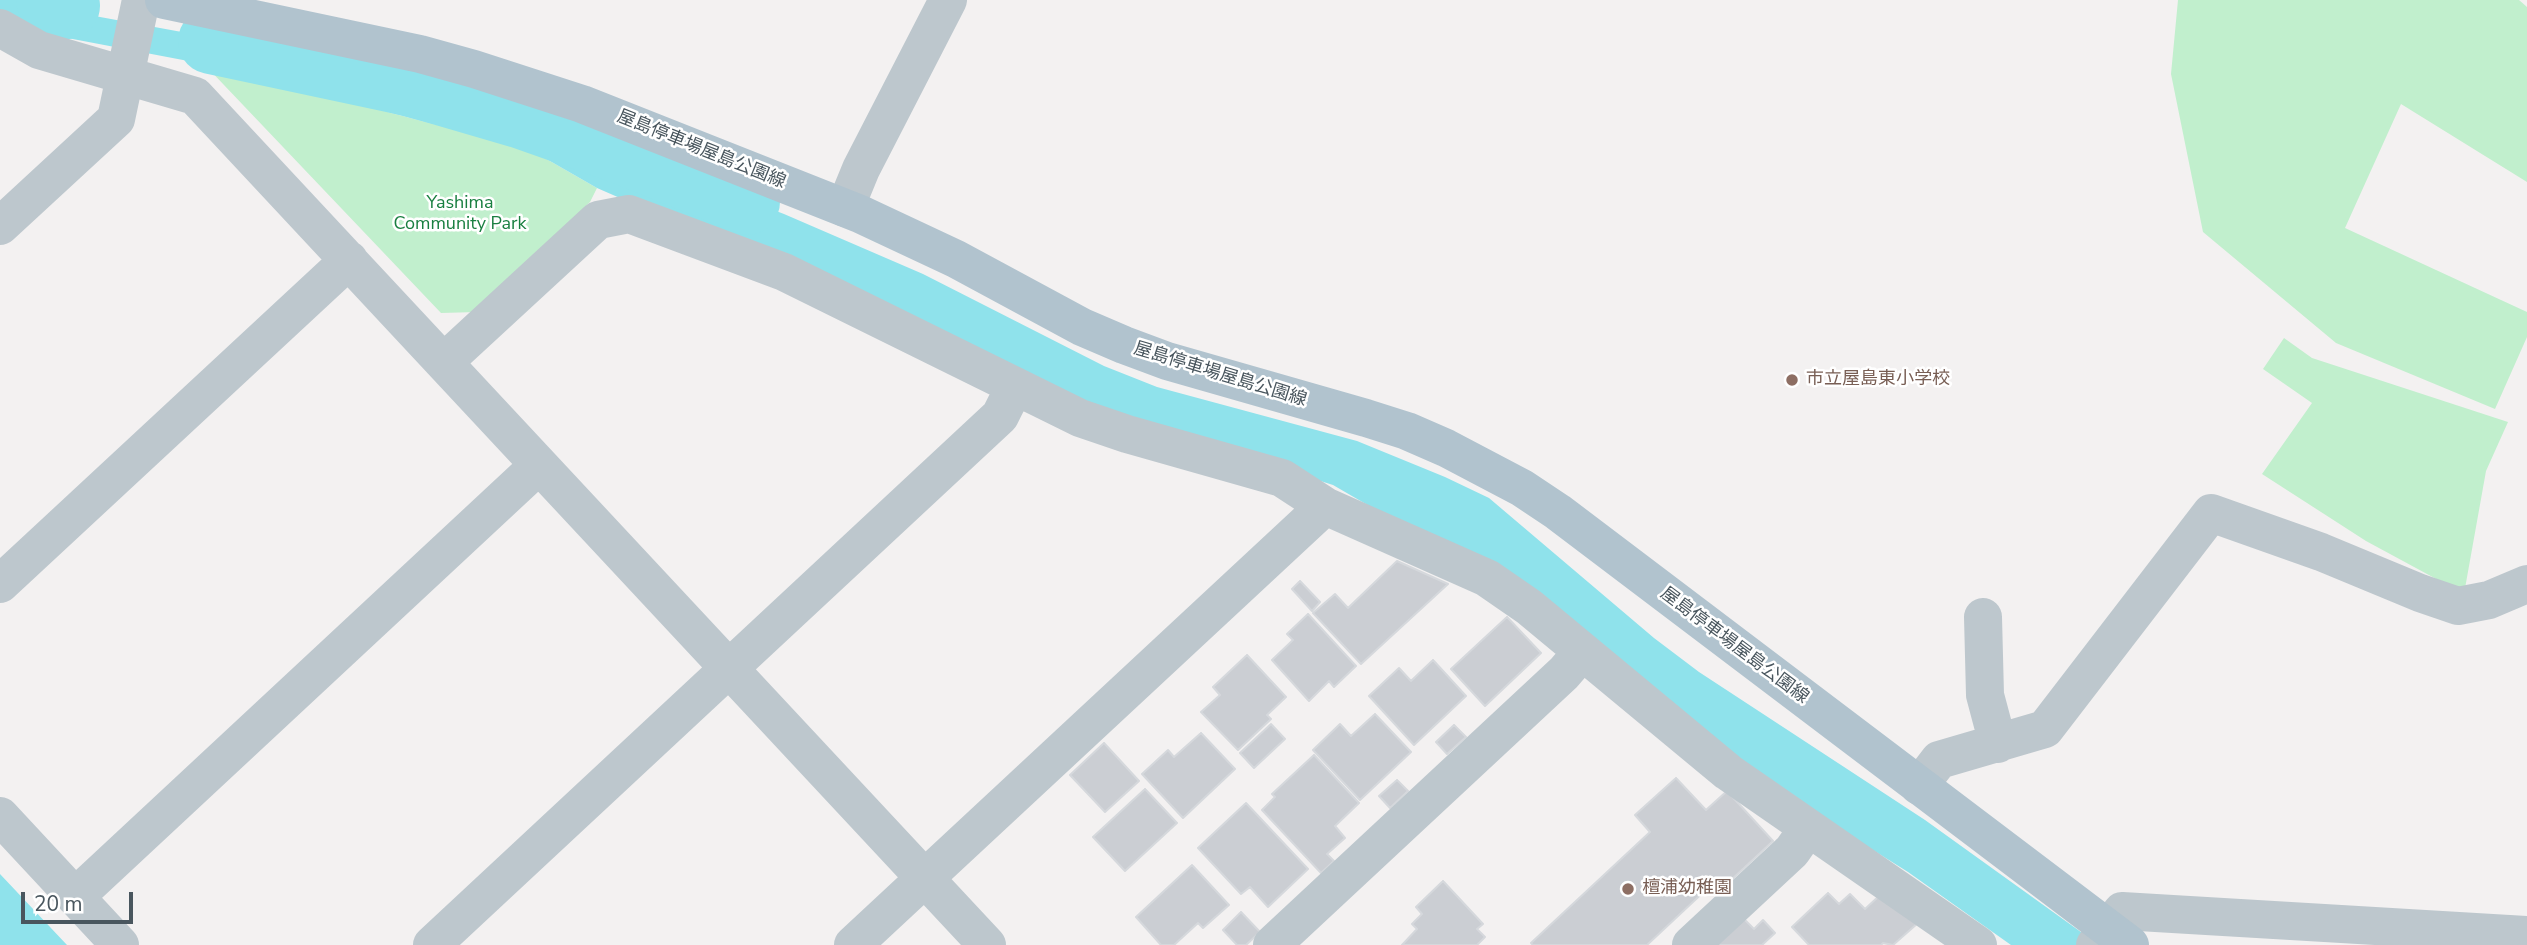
<!DOCTYPE html>
<html>
<head>
<meta charset="utf-8">
<style>
  body { margin:0 }
  #map { position:relative; width:2527px; height:945px; overflow:hidden; background:#f3f1f1; font-family:"Nunito Sans",sans-serif }
  canvas { display:block }
  .scale { position:absolute; left:21px; top:892px; width:112px; height:32px; box-sizing:border-box; border:4px solid #49565e; border-top:0; padding-left:9px; font-size:21px; line-height:24px; white-space:nowrap; color:#49565e; -webkit-text-stroke:5px #fff; paint-order:stroke }
</style>
</head>
<body>
<div id="map">
<canvas width="2527" height="945"></canvas>
<div class="scale">20 m</div>
</div>
<script>
const ctx = document.querySelector('canvas').getContext('2d');
ctx.lineJoin = 'round';
function fill(path, color) { ctx.fillStyle = color; ctx.fill(path, 'evenodd'); }
const shape = rows => new Path2D(rows.map(r => 'M' + r).join(''));
function trace(path, color, width, dash) { ctx.strokeStyle = color; ctx.lineWidth = width; ctx.lineCap = dash ? 'butt' : 'round'; ctx.setLineDash(dash || []); ctx.stroke(path); }
function drawText(font, color, halo, rows, align = 'center') {
  ctx.font = font + ' "Nunito Sans","Noto Sans JP",sans-serif'; ctx.lineWidth = 5; ctx.setLineDash([]); ctx.textBaseline = 'middle'; ctx.strokeStyle = halo; ctx.fillStyle = color; for (const [text, x, y, turn = 0] of rows) {
    ctx.save(); ctx.translate(x, y); ctx.rotate((+turn || 0) * Math.PI / 180); ctx.textAlign = isNaN(turn) ? turn : align; if (halo) ctx.strokeText(text, 0, 0); ctx.fillText(text, 0, 0); ctx.restore();
  }
}
const green = shape([
  [2178,0,2519,0,2527,7,2527,182,2401,104,2345,228,2527,312,2527,337,2495,409,2336,343,2203,232,2171,74],
  [204,64,529,149,597,188,590,202,477,312,441,313],
  [2284,338,2312,358,2508,422,2486,471,2464,594,2366,541,2262,474,2312,403,2263,369]
]);
const water = shape([
  [0,0,37,0,62,10,209,37,527,116,784,214,923,274,1104,366,1157,387,1357,441,1445,477,1489,498,1654,638,1699,672,1925,820,2099,945,2011,945,1908,872,1785,795,1409,529,1333,485,1280,468,1149,435,897,319,597,188,529,149,204,64,57,36,15,21,0,13],
  [0,874,67,945,0,945]
]);
const river = shape([
  [49,0,67,6],
  [211,41,413,84,519,115,624,152,747,202]
]);
const building = shape([
  [1397,561,1448,584,1361,664,1313,613,1335,594,1348,608,1397,561],
  [1300,581,1320,602,1312,611,1292,589,1300,581],
  [1308,614,1356,666,1334,687,1329,681,1309,701,1272,660,1293,640,1287,634,1308,614],
  [1507,617,1541,653,1485,706,1451,669,1507,617],
  [1247,655,1286,697,1267,715,1271,719,1238,750,1201,712,1220,695,1213,687,1247,655],
  [1433,660,1466,696,1414,745,1369,696,1399,668,1411,681,1433,660],
  [1375,714,1411,752,1360,800,1313,750,1340,724,1351,736,1375,714],
  [1271,724,1285,739,1254,768,1240,753,1271,724],
  [1454,725,1466,737,1447,754,1436,742,1454,725],
  [1201,733,1235,769,1183,818,1142,774,1168,750,1174,757,1201,733],
  [1104,743,1139,781,1105,812,1070,775,1104,743],
  [1314,755,1359,803,1335,826,1345,838,1327,854,1334,861,1321,873,1262,810,1275,797,1272,794,1314,755],
  [1676,778,1706,810,1727,791,1773,841,1715,895,1709,887,1647,945,1533,945,1531,943,1650,832,1635,815,1676,778],
  [1397,780,1408,791,1390,808,1379,796,1397,780],
  [1145,789,1177,823,1125,871,1093,837,1145,789],
  [1246,803,1308,869,1268,907,1250,887,1241,894,1198,848,1246,803],
  [1192,865,1229,905,1203,928,1198,923,1174,945,1161,945,1136,917,1192,865],
  [1443,881,1483,924,1477,929,1485,937,1477,945,1402,945,1417,929,1412,924,1422,914,1416,907,1443,881],
  [1828,893,1839,904,1850,894,1865,909,1879,896,1918,923,1893,945,1883,943,1881,945,1809,945,1792,927,1828,893],
  [1241,912,1260,932,1246,945,1237,945,1223,930,1241,912],
  [1744,919,1754,929,1763,920,1775,933,1762,945,1717,945,1744,919]
]);
const minor = shape([
  [0,28,39,50,195,96,987,945],
  [845,208,861,169,948,0],
  [0,226,116,119,141,0],
  [444,362,598,220,629,214,784,272,1080,418,1127,434,1282,478,1325,506,1487,578,1529,607,1728,772,1978,945],
  [0,584,349,260],
  [1983,617,1985,695,1998,744],
  [1919,786,1939,760,2045,729,2211,513,2321,552,2420,593,2458,606,2489,600,2527,584],
  [0,816,120,945],
  [75,897,539,465],
  [432,945,1000,416,1015,386],
  [853,945,1325,506],
  [1272,945,1564,673,1582,652],
  [1691,945,1792,851,1808,828],
  [2095,945,2122,911,2527,935]
]);
const major = shape([
  [164,0,420,54,474,69,582,104,860,214,956,259,1082,327,1124,345,1167,361,1366,418,1407,431,1446,448,1522,488,1558,512,2130,945]
]);
const markers = [
  [1792,380,7,"#8d6e63"],
  [1628,889,7,"#8d6e63"]
];
const streetNames = [
  ["屋島停車場屋島公園線",701,150,22],
  ["屋島停車場屋島公園線",1220,375,17],
  ["屋島停車場屋島公園線",1734,646,37]
];
const parkNames = [
  ["Yashima",460,204],
  ["Community Park",460,225]
];
const educationNames = [
  ["市立屋島東小学校",1806,380],
  ["檀浦幼稚園",1642,889]
];
fill(green, '#c1efcd');
fill(water, '#8fe2eb');
trace(river, '#8fe2eb', 66);
fill(building, '#cbced3');
trace(building, '#d5d8dc', 2);
trace(minor, '#bdc7cd', 38);
trace(major, '#b1c3ce', 38);
for (const [x, y, r, color] of markers) { const dot = new Path2D(); dot.arc(x, y, r, 0, 2 * Math.PI); ctx.fillStyle = color; ctx.fill(dot); trace(dot, '#fff', 2.5); }
drawText('18px', '#49565e', '#fff', streetNames);
drawText('18px', '#197f40', '#fff', parkNames);
drawText('18px', '#785e54', '#fff', educationNames, 'left');
</script>
</body>
</html>
